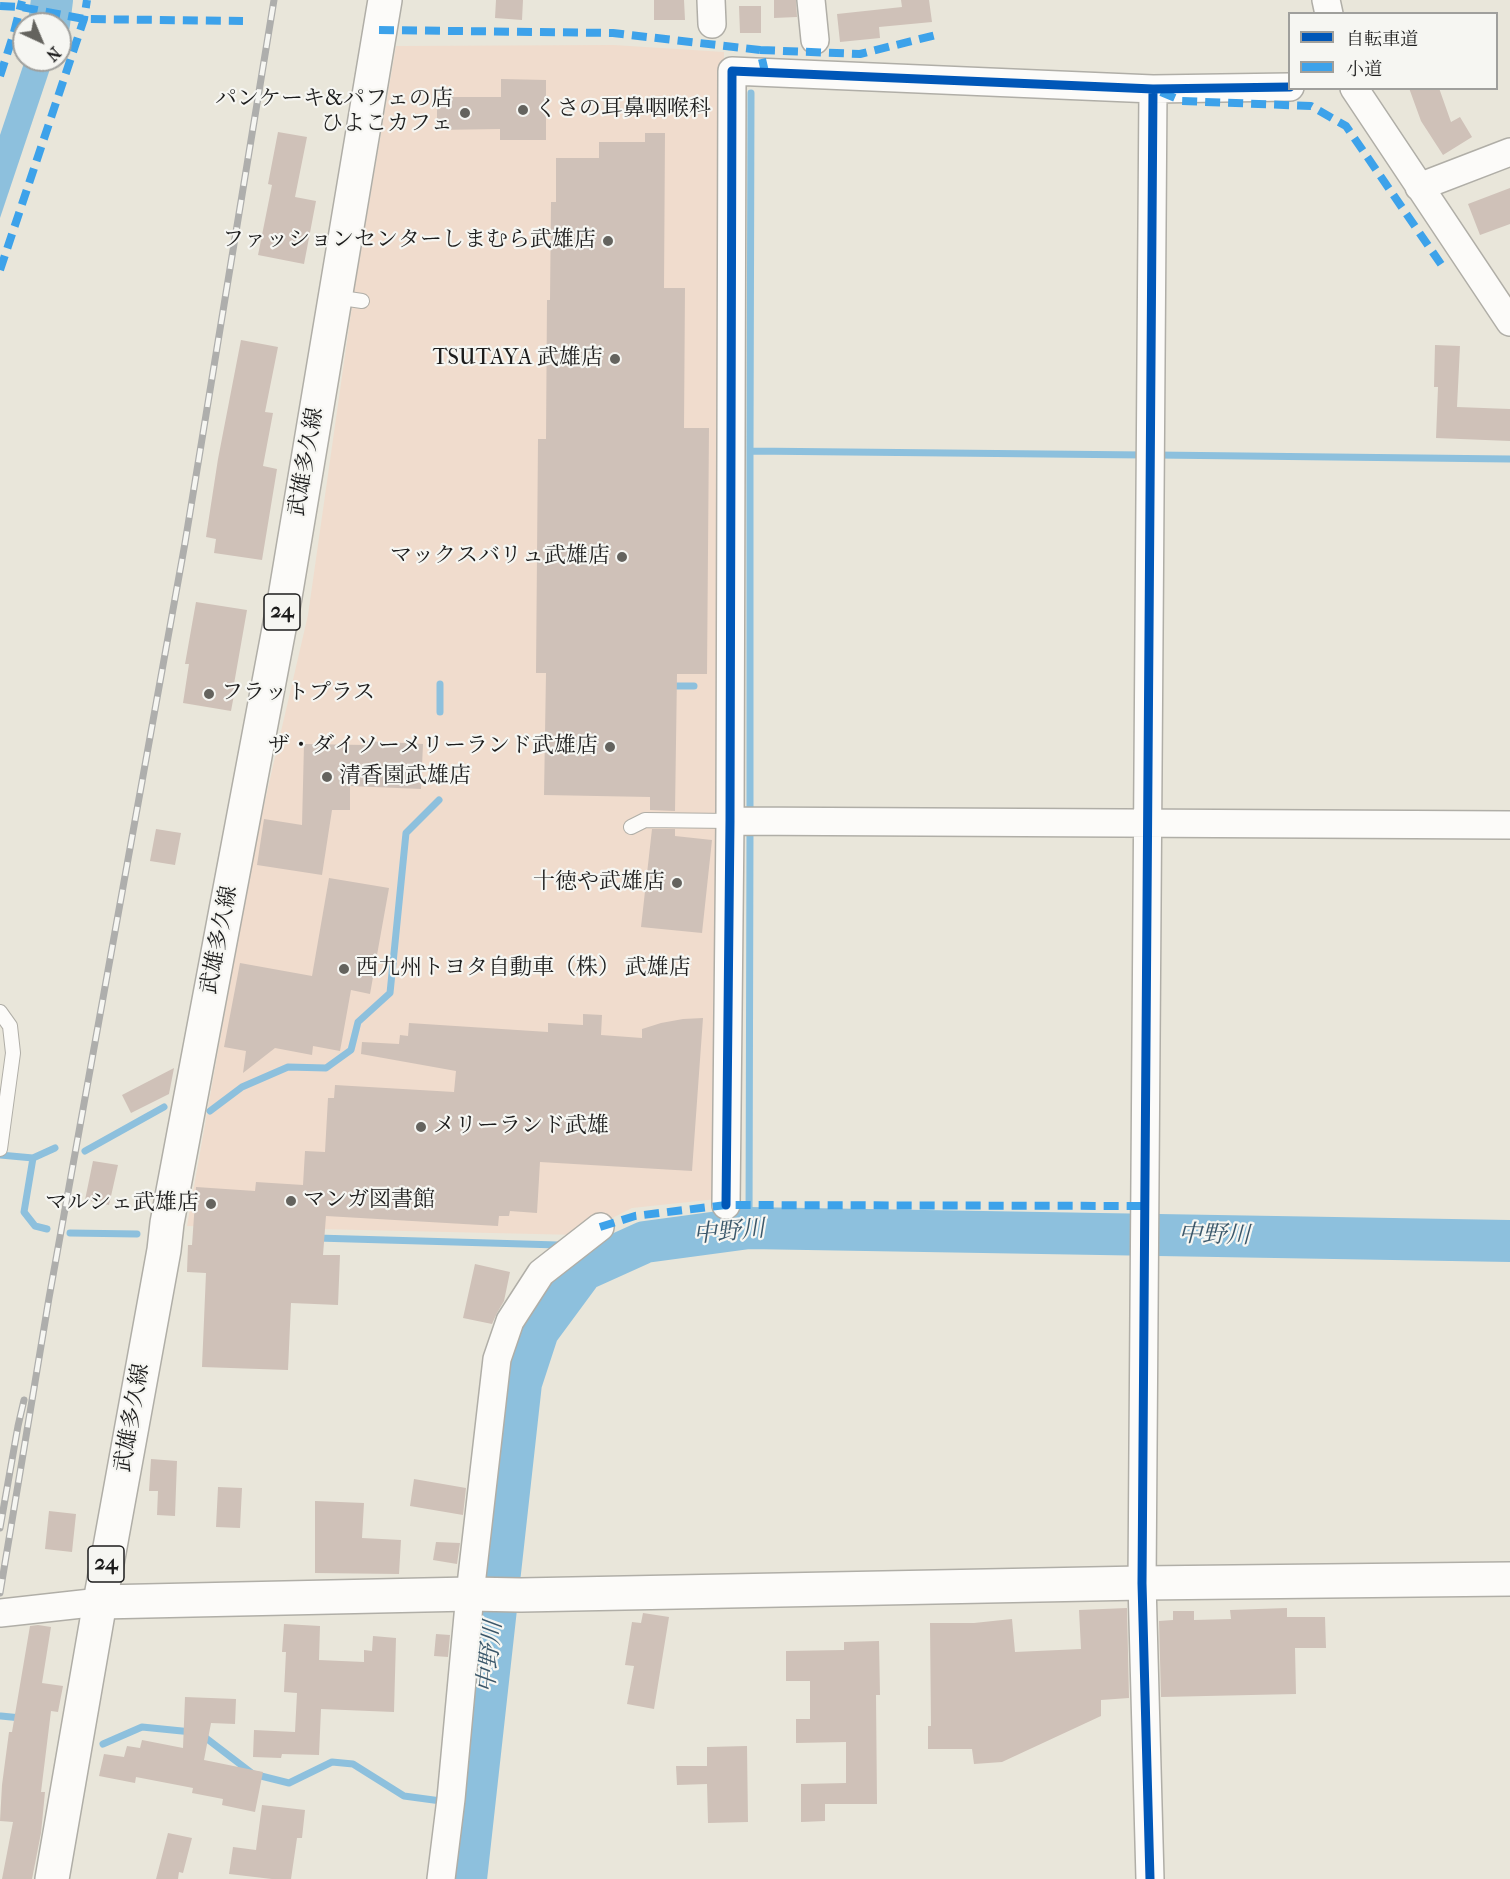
<!DOCTYPE html>
<html>
<head>
<meta charset="utf-8">
<style>
  body { margin:0 }
  #map { position:relative; width:1510px; height:1879px; overflow:hidden; background:#e9e6da; font-family:"IM FELL French Canon","Noto Serif JP",serif }
  canvas { display:block }
  .legend { position:absolute; left:1288px; top:12px; width:210px; height:78px; box-sizing:border-box; background:#f6f6f2; border:2px solid #9f9f9c; margin:0; padding:8px 10px; list-style:none; font-size:18px; color:#1c1c1c }
  .legend li { display:flex; align-items:center; gap:12px; height:30px }
  .legend b { width:30px; border:2px solid #9f9f9c }
  .north { position:absolute; left:12px; top:12px; width:60px; height:60px; box-sizing:border-box; background:#f6f6f2; border:2px solid #9f9f9c; border-radius:50%; rotate:136deg; font-size:16px; font-weight:700; line-height:24px; text-align:center; color:#1c1c1c }
  .north::after { content:''; display:block; margin:auto; width:21px; height:27px; background:#64635e; clip-path:polygon(50% 0,100% 100%,50% 72%,0 100%) }
</style>
</head>
<body>
<div id="map">
<canvas width="1510" height="1879"></canvas>
<ul class="legend">
<li><b style="height:8px;background:#0057b8"></b>自転車道</li>
<li><b style="height:8px;background:#3da2ea"></b>小道</li>
</ul>
<div class="north">N</div>
</div>
<script>
const ctx = document.querySelector('canvas').getContext('2d');
ctx.lineJoin = 'round';
function fill(path, color) { ctx.fillStyle = color; ctx.fill(path, 'evenodd'); }
const shape = rows => new Path2D(rows.map(r => 'M' + r).join(''));
function trace(path, color, width, dash) { ctx.strokeStyle = color; ctx.lineWidth = width; ctx.lineCap = dash ? 'butt' : 'round'; ctx.setLineDash(dash || []); ctx.stroke(path); }
function drawText(font, color, halo, rows, align = 'center') {
  ctx.font = font + ' "IM FELL French Canon","Noto Serif JP",serif'; ctx.lineWidth = 4.5; ctx.setLineDash([]); ctx.textBaseline = 'middle'; ctx.strokeStyle = halo; ctx.fillStyle = color; for (const [text, x, y, turn = 0] of rows) {
    ctx.save(); ctx.translate(x, y); ctx.rotate((+turn || 0) * Math.PI / 180); ctx.textAlign = isNaN(turn) ? turn : align; if (halo) ctx.strokeText(text, 0, 0); ctx.fillText(text, 0, 0); ctx.restore();
  }
}
const built = shape([
  [614,45,724,52,717,1199,632,1208,579,1235,187,1226,254,848,308,615,355,285,396,46]
]);
const water = shape([
  [25,60,53,60,0,218,0,135]
]);
const stream = shape([
  [750,451,751,93],
  [1156,455,1510,459],
  [670,686,694,686],
  [440,712,440,684],
  [750,816,750,451,1144,455],
  [210,1111,242,1087,288,1067,326,1068,351,1050,358,1022,390,993,406,833,439,800],
  [85,1151,164,1107],
  [0,1155,33,1158,24,1212,35,1226,47,1229],
  [33,1158,55,1148],
  [749,1228,750,827],
  [70,1233,137,1234],
  [317,1238,558,1245],
  [1,1716,21,1718],
  [202,1735,253,1774,289,1783,332,1762,353,1764,404,1796,441,1801],
  [103,1744,142,1727,192,1732]
]);
const river = shape([
  [49,24,52,0],
  [466,1879,521,1383,538,1331,583,1270,645,1242,749,1228,1510,1241]
]);
const building = shape([
  [496,0,523,0,522,20,495,18],
  [654,0,684,0,685,20,654,20],
  [774,0,796,0,797,17,774,18],
  [901,0,929,0,932,22,879,27,880,38,840,42,837,14,902,7],
  [739,6,761,6,761,33,740,33],
  [501,79,546,80,546,140,500,140,500,129,437,130,437,97,501,97],
  [1409,88,1439,88,1451,122,1460,117,1472,137,1443,155,1421,121],
  [278,132,307,137,295,197,316,201,304,264,258,255,272,185,268,184],
  [645,133,665,133,664,288,685,288,684,428,709,428,707,674,677,674,675,811,650,810,650,797,544,795,546,673,536,673,538,439,546,439,547,300,550,300,551,202,556,202,556,158,599,158,599,142,645,142],
  [1510,188,1510,224,1480,235,1468,204],
  [241,340,278,347,265,412,273,413,263,466,277,469,262,560,214,553,216,539,206,537,218,459],
  [1435,345,1460,346,1457,407,1510,409,1510,441,1436,438,1438,387,1434,387],
  [196,602,247,610,234,684,236,684,231,711,183,703,189,664,185,664],
  [366,741,423,744,421,789,350,786,350,810,332,810,322,875,257,865,264,819,302,825,304,744,366,745],
  [156,829,181,833,175,865,150,861],
  [652,829,675,829,675,836,712,840,702,933,641,927],
  [329,878,389,888,370,994,351,990,340,1051,313,1046,312,1055,275,1048,243,1073,246,1051,224,1047,240,963,312,976],
  [583,1014,602,1015,601,1035,642,1038,642,1029,661,1023,683,1019,703,1018,692,1171,540,1162,537,1213,510,1211,509,1216,499,1216,498,1226,326,1216,323,1255,340,1255,338,1305,291,1303,288,1370,202,1367,206,1273,187,1272,188,1245,192,1245,196,1187,255,1191,256,1182,303,1185,305,1151,325,1152,328,1098,334,1098,335,1085,454,1092,456,1071,361,1054,362,1042,399,1044,400,1035,408,1036,409,1023,548,1032,548,1023,583,1025],
  [174,1068,169,1094,131,1113,122,1095],
  [93,1161,118,1165,109,1205,85,1200],
  [475,1264,510,1272,504,1301,497,1313,492,1324,463,1318],
  [151,1459,177,1461,175,1516,157,1515,158,1491,149,1491],
  [414,1479,466,1488,463,1515,410,1506],
  [218,1487,242,1488,240,1528,216,1527],
  [315,1501,364,1503,362,1538,401,1540,399,1574,315,1573],
  [49,1511,76,1514,72,1552,45,1549],
  [436,1542,460,1543,457,1564,433,1560],
  [1127,1608,1129,1698,1101,1700,1101,1716,1002,1762,974,1764,972,1749,928,1749,928,1726,931,1726,930,1623,974,1623,1012,1619,1015,1652,1081,1649,1079,1610],
  [1287,1608,1287,1617,1325,1617,1326,1648,1295,1648,1296,1694,1161,1697,1159,1621,1173,1620,1173,1611,1194,1611,1194,1620,1231,1619,1230,1610],
  [643,1613,669,1617,654,1709,627,1704,634,1666,625,1665,632,1622,641,1623],
  [284,1624,320,1626,319,1660,364,1662,364,1650,372,1651,373,1636,396,1638,394,1712,321,1709,319,1755,282,1754,281,1758,253,1757,254,1730,295,1732,297,1693,284,1692,286,1652,282,1652],
  [38,1625,51,1627,42,1683,63,1686,58,1712,51,1711,41,1792,45,1792,41,1833,32,1879,2,1879,13,1822,0,1821,2,1785,9,1732,12,1732,30,1626],
  [436,1634,450,1635,448,1657,434,1656],
  [879,1641,880,1695,876,1695,877,1804,825,1804,825,1821,801,1822,801,1784,846,1783,846,1742,796,1743,796,1719,810,1719,810,1681,786,1681,786,1651,844,1650,844,1642],
  [185,1697,236,1699,235,1724,211,1723,204,1760,263,1772,255,1812,222,1805,223,1799,192,1793,193,1788,136,1777,135,1783,99,1776,104,1754,124,1757,127,1746,140,1748,142,1740,183,1748],
  [747,1746,748,1822,708,1823,707,1784,677,1785,676,1766,707,1766,707,1747],
  [262,1805,305,1810,302,1838,297,1838,291,1879,272,1879,229,1874,233,1847,256,1850],
  [168,1833,192,1838,183,1873,179,1872,178,1879,156,1879]
]);
const lane = shape([
  [335,297,362,301],
  [631,827,645,820,730,821],
  [0,1012,10,1026,13,1053,0,1149]
]);
const street = shape([
  [711,0,712,24],
  [811,0,815,40],
  [1326,0,1329,14],
  [1354,88,1510,322],
  [1419,187,1510,152],
  [730,821,1510,825],
  [726,1205,730,821,732,71,1153,89,1290,87],
  [0,1613,100,1602],
  [441,1879,451,1799,470,1594,497,1359,510,1321,541,1273,600,1227],
  [1150,1879,1142,1583,1153,89]
]);
const secondary = shape([
  [100,1602,470,1594,521,1595,1142,1583,1510,1579]
]);
const primary = shape([
  [52,1879,100,1602,164,1250,167,1223,285,597,385,0]
]);
const rail = shape([
  [0,1528,18,1426,24,1400],
  [0,1593,49,1298,185,543,274,0]
]);
const quiet = shape([
  [0,6,21,7,84,19,243,21],
  [379,30,613,33,760,50,765,72],
  [760,50,860,54,936,35],
  [0,76,13,36,22,1],
  [1161,92,1182,101,1311,106,1346,126,1445,270],
  [0,270,84,19,87,0],
  [600,1227,635,1216,726,1205,1145,1206]
]);
const cycleway = shape([
  [726,1205,730,821,732,71,1153,89,1290,87],
  [1150,1879,1142,1583,1153,89]
]);
const markers = [
  [523,110,6,"#64635e"],
  [465,113,6,"#64635e"],
  [608,241,6,"#64635e"],
  [615,359,6,"#64635e"],
  [622,557,6,"#64635e"],
  [209,694,6,"#64635e"],
  [610,747,6,"#64635e"],
  [327,777,6,"#64635e"],
  [677,883,6,"#64635e"],
  [344,969,6,"#64635e"],
  [421,1127,6,"#64635e"],
  [291,1201,6,"#64635e"],
  [211,1204,6,"#64635e"]
];
const shields = [
  [282,612,36],
  [106,1564,36]
];
const shieldNames = [
  ["24",282,612],
  ["24",106,1564]
];
const poiNames = [
  ["パンケーキ&パフェの店",453,100],
  ["ひよこカフェ",453,125],
  ["くさの耳鼻咽喉科",535,110,"left"],
  ["ファッションセンターしまむら武雄店",596,241],
  ["TSUTAYA 武雄店",603,359],
  ["マックスバリュ武雄店",610,557],
  ["フラットプラス",221,694,"left"],
  ["ザ・ダイソーメリーランド武雄店",598,747],
  ["清香園武雄店",339,777,"left"],
  ["十徳や武雄店",665,883],
  ["西九州トヨタ自動車（株） 武雄店",356,969,"left"],
  ["メリーランド武雄",433,1127,"left"],
  ["マンガ図書館",303,1201,"left"],
  ["マルシェ武雄店",199,1204]
];
const streetNames = [
  ["武雄多久線",307,462,-80],
  ["武雄多久線",220,940,-79],
  ["武雄多久線",133,1418,-80]
];
const waterNames = [
  ["中野川",729,1233,-5],
  ["中野川",1214,1236,1],
  ["中野川",491,1657,-84]
];
fill(built, '#f0dccd');
fill(water, '#8dc0dd');
trace(stream, '#8dc0dd', 7);
trace(river, '#8dc0dd', 42);
fill(building, '#cfc1b8');
trace(lane, '#b0aea7', 16);
trace(street, '#b0aea7', 30);
trace(secondary, '#b0aea7', 36);
trace(primary, '#b0aea7', 36);
trace(lane, '#fcfbf9', 14);
trace(street, '#fcfbf9', 27);
trace(secondary, '#fcfbf9', 33);
trace(primary, '#fcfbf9', 33);
trace(rail, '#aeaeac', 7);
trace(rail, '#f6f6f2', 4.5, [14]);
trace(quiet, '#3da2ea', 8, [15, 8]);
trace(cycleway, '#0057b8', 9);
for (const [x, y, r, color] of markers) { const dot = new Path2D(); dot.arc(x, y, r, 0, 2 * Math.PI); ctx.fillStyle = color; ctx.fill(dot); trace(dot, '#f6f6f2', 2); }
for (const [x, y, w] of shields) { const box = new Path2D(); box.roundRect(x - w / 2, y - 18, w, 36, 4.5); ctx.fillStyle = '#f6f6f2'; ctx.fill(box); trace(box, '#1c1c1c', 1.5); }
drawText('bold 21px', '#1c1c1c', null, shieldNames);
drawText('22px', '#1c1c1c', '#f6f6f2', poiNames, 'right');
drawText('22px', '#1c1c1c', '#f6f6f2', streetNames);
drawText('italic 24px', '#3a576a', '#f6f6f2', waterNames);
</script>
</body>
</html>
